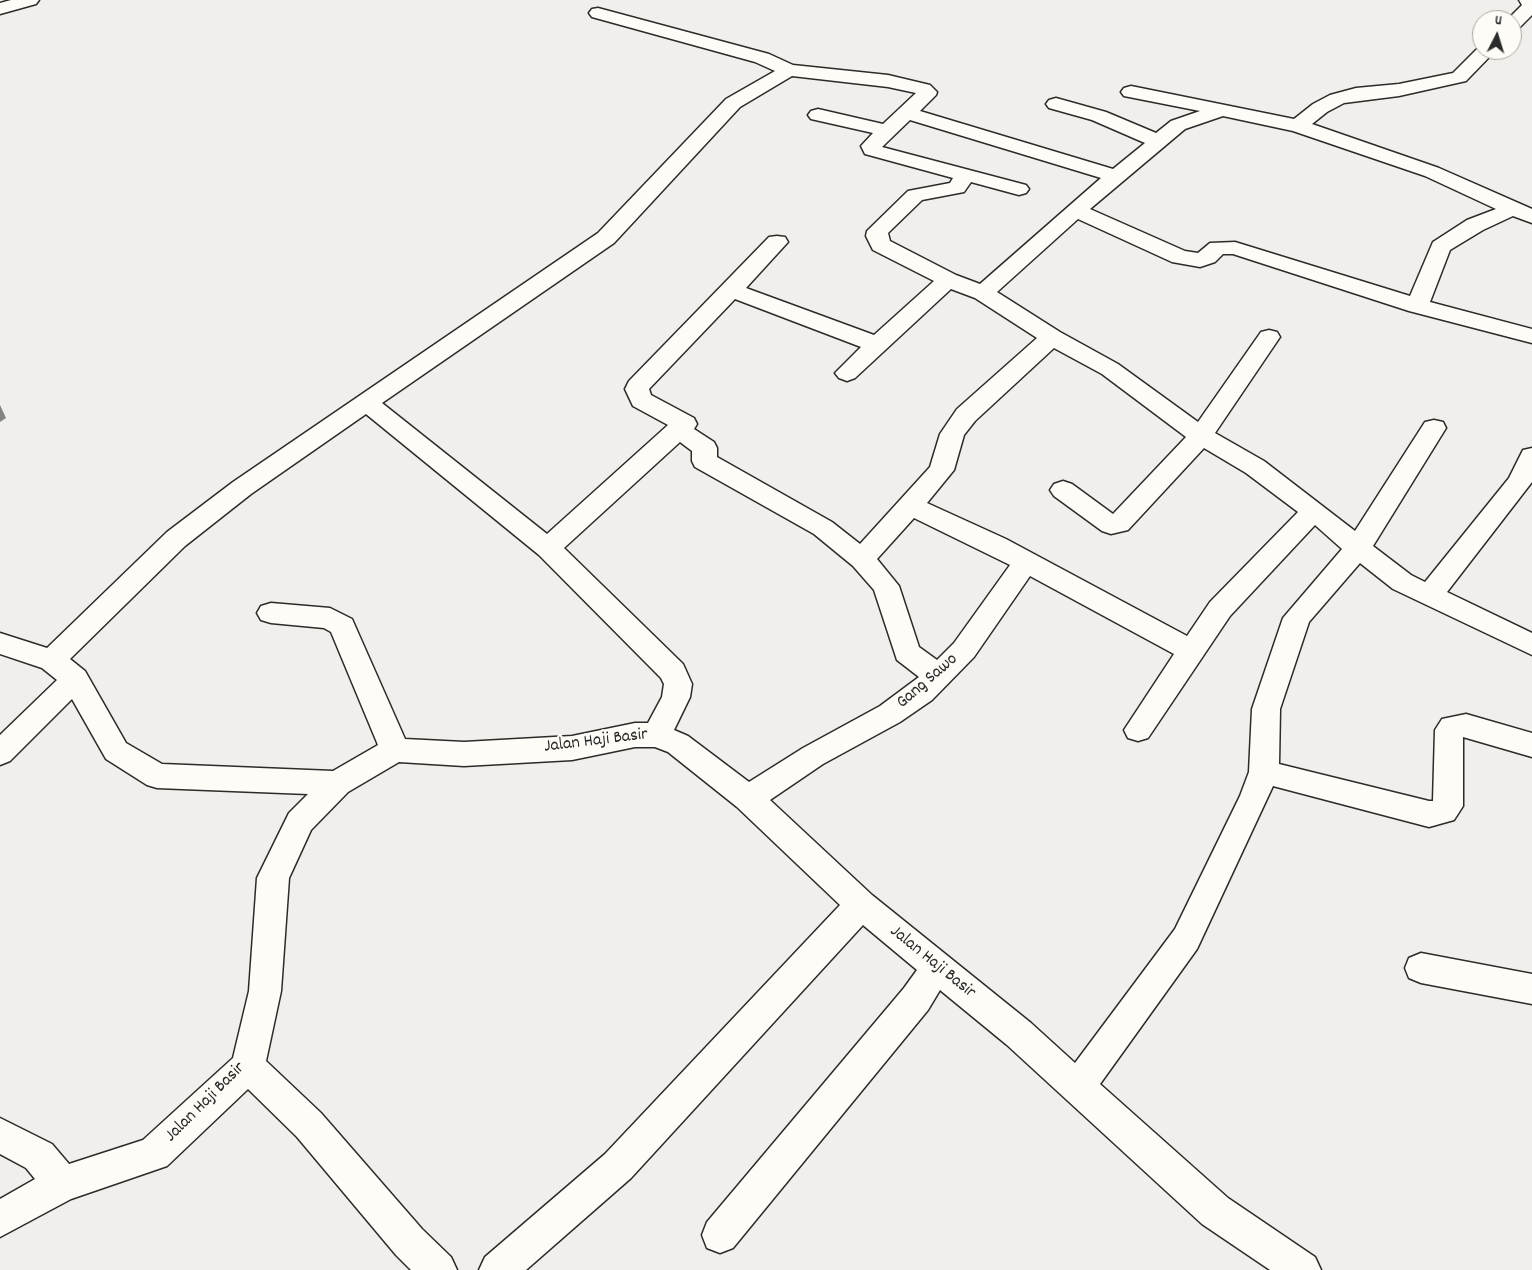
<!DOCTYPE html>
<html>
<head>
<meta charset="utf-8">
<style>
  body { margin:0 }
  #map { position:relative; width:1532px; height:1270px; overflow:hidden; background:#f0efeb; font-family:Dekko,sans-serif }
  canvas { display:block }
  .north { position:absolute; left:1472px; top:10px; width:50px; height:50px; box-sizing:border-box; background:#fdfcf7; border:1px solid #a9a8a5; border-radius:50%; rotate:5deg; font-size:14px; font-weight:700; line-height:20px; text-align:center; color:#2b2b2b }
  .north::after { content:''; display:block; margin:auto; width:18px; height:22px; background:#2b2b2b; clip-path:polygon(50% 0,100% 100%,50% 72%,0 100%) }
</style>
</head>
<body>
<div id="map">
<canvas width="1532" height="1270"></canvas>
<div class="north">U</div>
</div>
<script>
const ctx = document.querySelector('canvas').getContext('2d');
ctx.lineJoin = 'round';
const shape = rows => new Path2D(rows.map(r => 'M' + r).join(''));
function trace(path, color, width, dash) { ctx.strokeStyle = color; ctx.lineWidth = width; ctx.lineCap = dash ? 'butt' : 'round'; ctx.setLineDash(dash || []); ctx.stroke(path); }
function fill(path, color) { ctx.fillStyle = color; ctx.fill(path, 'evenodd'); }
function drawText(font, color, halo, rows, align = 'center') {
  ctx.font = font + ' Dekko,sans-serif'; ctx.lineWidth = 4.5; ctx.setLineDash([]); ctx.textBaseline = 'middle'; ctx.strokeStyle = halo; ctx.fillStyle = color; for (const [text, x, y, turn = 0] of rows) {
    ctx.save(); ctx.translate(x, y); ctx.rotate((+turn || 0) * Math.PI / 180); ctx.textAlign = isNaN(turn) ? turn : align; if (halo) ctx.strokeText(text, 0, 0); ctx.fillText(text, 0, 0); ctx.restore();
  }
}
const minor = shape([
  [11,0,39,0,36,4,0,14,0,3,11,0],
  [1519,0,1532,0,1532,15,1518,29,1512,30,1512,20,1507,20,1522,5,1519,0],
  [598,8,769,54,793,65,888,75,930,85,937,92,936,95,920,111,1113,169,1145,143,1092,120,1049,108,1046,104,1049,100,1056,98,1106,112,1156,133,1171,121,1200,111,1124,96,1121,92,1124,88,1131,86,1294,119,1313,104,1330,95,1356,88,1399,84,1453,73,1480,46,1482,50,1496,50,1466,81,1399,96,1344,103,1327,112,1312,124,1439,168,1532,209,1532,223,1513,216,1483,230,1450,250,1430,302,1532,329,1532,343,1409,311,1233,254,1223,254,1215,262,1200,267,1172,262,1078,219,997,292,1060,332,1118,364,1198,422,1261,332,1269,330,1277,332,1280,337,1215,433,1264,461,1355,531,1425,422,1434,420,1443,422,1446,428,1373,546,1411,575,1425,582,1509,478,1523,450,1532,448,1532,482,1447,592,1532,633,1532,655,1393,589,1360,563,1309,622,1280,709,1279,764,1429,801,1433,801,1435,730,1442,719,1466,714,1532,733,1532,757,1463,737,1463,806,1454,820,1429,827,1273,786,1197,949,1100,1084,1228,1198,1315,1257,1321,1270,1270,1270,1202,1224,1007,1045,940,990,928,1010,733,1248,720,1253,707,1248,702,1235,707,1222,904,988,917,970,863,925,631,1178,526,1270,479,1270,485,1257,605,1154,840,905,737,807,668,752,655,747,635,747,572,760,464,766,399,762,348,792,311,830,289,878,281,991,266,1061,321,1113,422,1229,451,1257,457,1270,411,1270,396,1255,297,1137,248,1089,167,1166,71,1199,0,1237,0,1199,35,1179,26,1168,0,1154,0,1118,52,1144,69,1164,143,1140,233,1058,249,991,257,878,289,813,308,794,157,788,147,785,106,759,72,699,10,761,0,765,0,735,57,680,42,668,0,654,0,633,47,648,167,532,233,482,598,233,726,99,775,71,755,62,592,17,589,13,592,9,598,8],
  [792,76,888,87,916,93,883,124,818,109,811,111,808,115,811,119,873,133,861,146,865,154,953,178,950,183,908,191,867,231,866,236,873,250,934,281,874,335,746,288,788,242,785,237,777,236,769,237,629,381,625,389,633,406,668,425,547,534,382,403,614,243,740,107,792,76],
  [1223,116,1293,131,1425,176,1496,209,1467,220,1433,242,1410,296,1235,242,1210,243,1198,253,1185,251,1090,209,1185,129,1223,116],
  [910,120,1101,178,980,284,956,275,890,241,888,233,922,200,964,192,971,182,1019,195,1026,193,1029,189,1026,185,882,147,910,120],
  [951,289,975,298,1037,338,957,409,940,434,930,467,860,544,832,522,717,457,717,448,714,442,694,429,697,424,694,418,651,395,649,389,735,299,861,347,835,373,839,378,847,381,855,378,951,289],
  [1054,348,1102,374,1186,437,1113,514,1072,484,1063,481,1054,484,1050,490,1054,496,1102,531,1111,534,1128,530,1204,448,1246,473,1298,512,1210,602,1187,636,1006,539,927,503,954,470,964,435,975,421,1054,348],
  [366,414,539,555,661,678,664,684,662,697,648,723,635,723,572,736,464,742,405,739,352,619,330,608,271,603,261,606,257,613,261,620,271,623,324,628,331,632,378,745,333,771,162,764,126,743,85,671,70,659,185,546,251,494,366,414],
  [680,442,692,451,692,461,695,467,814,534,853,566,874,590,897,660,919,677,880,706,803,748,749,782,688,736,674,730,690,697,692,684,683,664,564,548,680,442],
  [914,518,1010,565,954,643,937,660,919,647,899,586,877,559,914,518],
  [1315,525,1342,549,1283,618,1252,709,1249,772,1240,796,1175,929,1075,1063,1031,1023,872,895,770,800,823,764,900,722,932,700,974,657,1030,576,1174,654,1124,730,1128,738,1138,741,1148,738,1230,616,1315,525],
  [1421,953,1532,974,1532,1004,1421,983,1409,978,1405,968,1409,958,1421,953]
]);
const shadedWall = shape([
  [0,405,6,418,0,422]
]);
const streetNames = [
  ["Gang Sawo",928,682,-41],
  ["Jalan Haji Basir",596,742,-7],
  ["Jalan Haji Basir",932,963,39],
  ["Jalan Haji Basir",206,1103,-45]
];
trace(minor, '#2b2b2b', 3);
fill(minor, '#fdfcf7');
fill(shadedWall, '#848481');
drawText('18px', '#2b2b2b', '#fdfcf7', streetNames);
</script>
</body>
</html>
